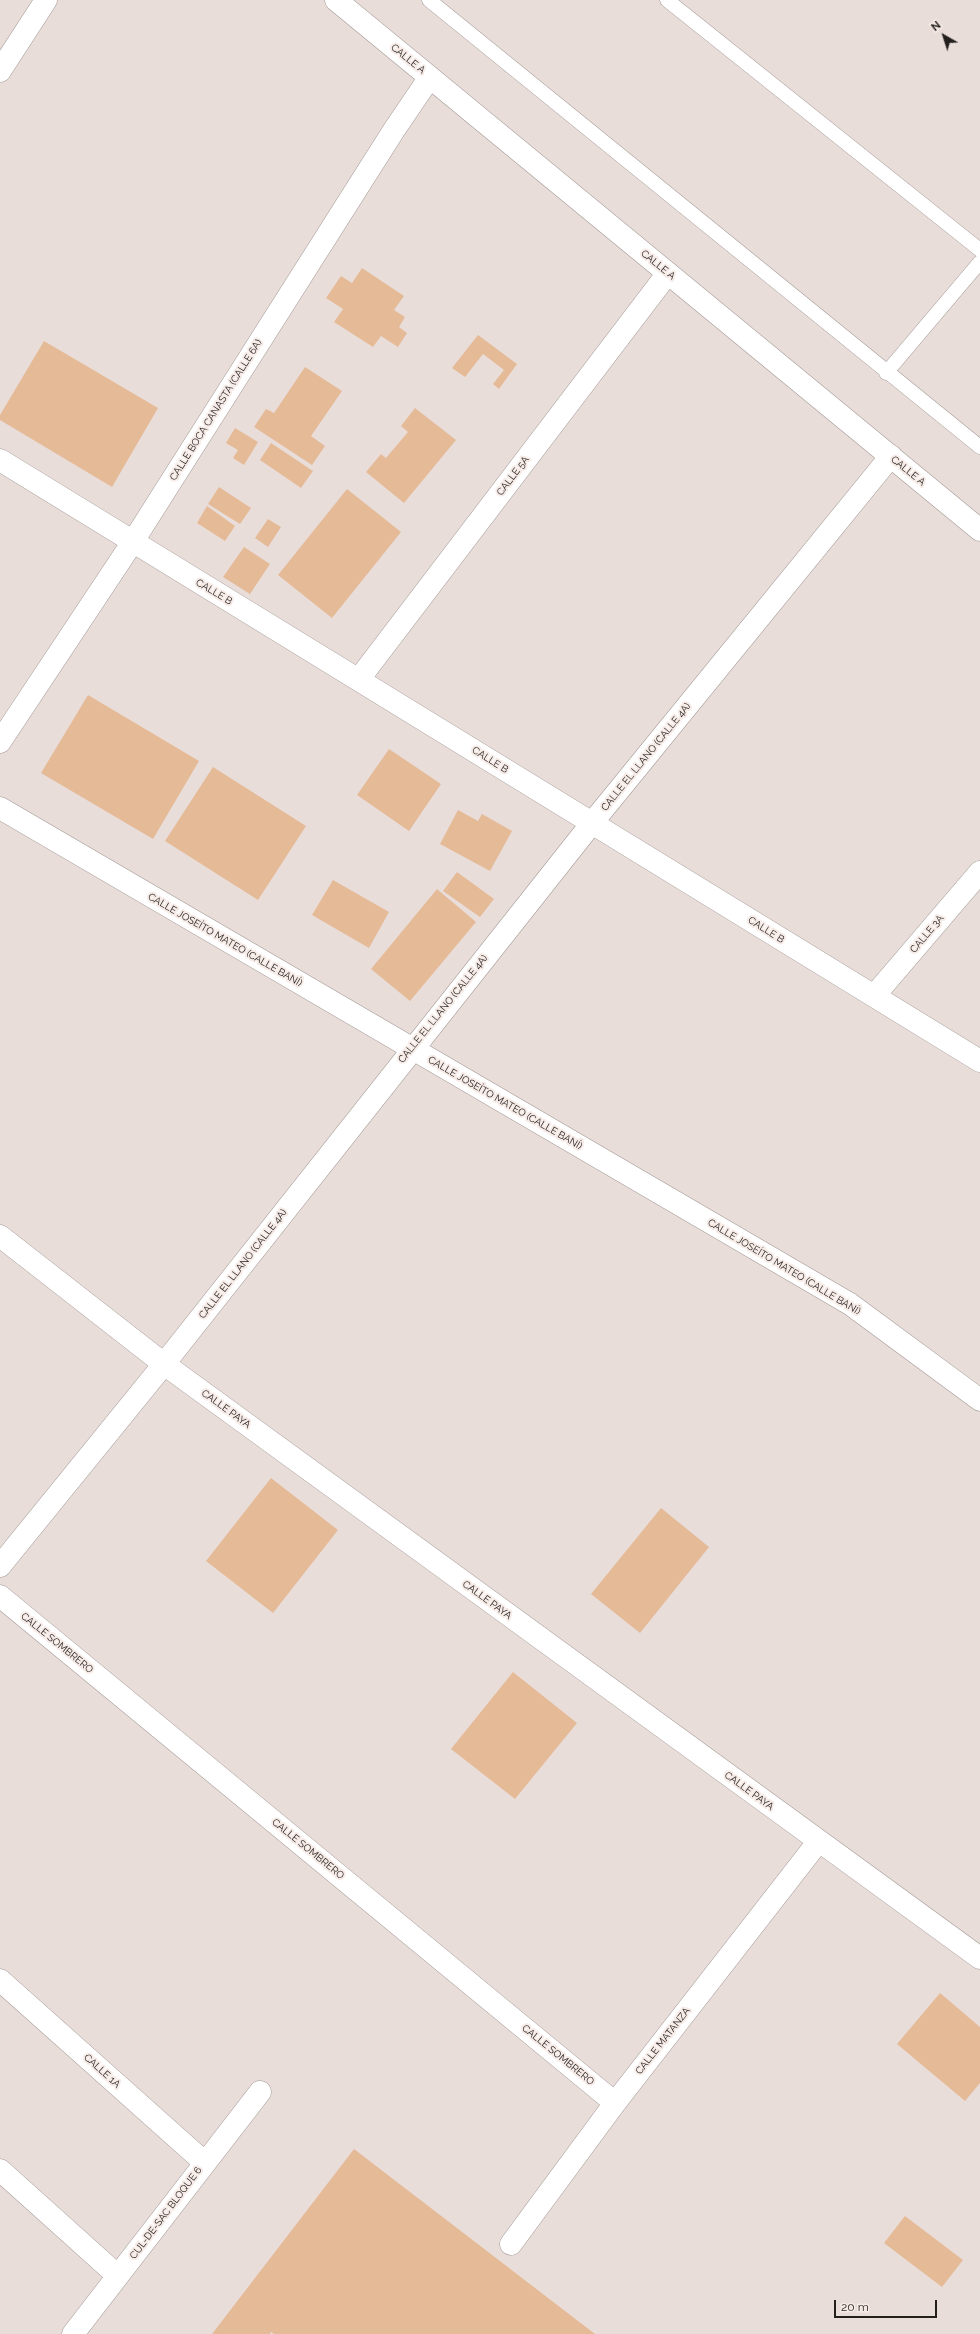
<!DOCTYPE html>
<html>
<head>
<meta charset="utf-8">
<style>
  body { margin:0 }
  #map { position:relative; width:980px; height:2334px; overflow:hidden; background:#e9ddda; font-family:Raleway,sans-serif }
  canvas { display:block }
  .north { position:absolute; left:924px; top:16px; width:40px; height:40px; -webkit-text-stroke:3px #f6ebe7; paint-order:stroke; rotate:321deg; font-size:11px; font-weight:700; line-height:16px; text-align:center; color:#231f1d }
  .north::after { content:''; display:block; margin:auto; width:14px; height:18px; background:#231f1d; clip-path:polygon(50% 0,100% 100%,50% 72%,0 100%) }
  .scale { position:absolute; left:834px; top:2300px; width:103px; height:18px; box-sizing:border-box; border:2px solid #231f1d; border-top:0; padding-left:5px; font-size:12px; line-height:14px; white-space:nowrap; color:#231f1d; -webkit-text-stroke:3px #f6ebe7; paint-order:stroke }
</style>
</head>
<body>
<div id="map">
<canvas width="980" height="2334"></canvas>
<div class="north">N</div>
<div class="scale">20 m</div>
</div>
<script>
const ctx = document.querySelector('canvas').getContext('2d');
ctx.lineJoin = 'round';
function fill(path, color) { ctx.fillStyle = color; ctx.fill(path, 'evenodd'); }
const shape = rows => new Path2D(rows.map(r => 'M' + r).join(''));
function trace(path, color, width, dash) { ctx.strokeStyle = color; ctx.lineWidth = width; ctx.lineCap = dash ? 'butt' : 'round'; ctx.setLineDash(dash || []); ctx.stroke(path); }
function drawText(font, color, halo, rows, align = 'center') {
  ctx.font = font + ' Raleway,sans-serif'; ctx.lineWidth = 4; ctx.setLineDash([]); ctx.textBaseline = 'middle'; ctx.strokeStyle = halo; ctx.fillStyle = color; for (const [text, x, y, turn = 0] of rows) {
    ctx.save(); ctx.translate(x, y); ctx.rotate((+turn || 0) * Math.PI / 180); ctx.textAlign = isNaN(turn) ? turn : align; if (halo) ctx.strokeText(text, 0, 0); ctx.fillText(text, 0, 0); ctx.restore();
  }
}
const building = shape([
  [362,268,404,296,394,310,405,317,399,327,407,333,398,347,381,336,373,347,334,322,343,309,326,298,341,276,352,283],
  [478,335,517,364,499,389,493,384,504,370,483,354,465,377,452,368],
  [44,341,158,408,112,487,0,420,0,415],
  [305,367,342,391,311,436,325,446,312,465,254,427,266,409,274,413],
  [415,408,456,440,404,503,366,472,381,454,386,458,408,432,401,426],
  [235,428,258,442,244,465,233,458,238,450,226,443],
  [271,443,313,471,301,488,260,460],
  [219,487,251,508,240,524,208,504],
  [347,489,401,532,332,618,278,575],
  [207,506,235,526,225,541,197,523],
  [268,519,281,527,268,547,255,538],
  [244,547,270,564,250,594,223,577],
  [88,695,199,761,153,839,41,773],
  [389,749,441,784,409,831,357,795],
  [213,767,306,826,258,900,165,841],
  [458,810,478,821,482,814,512,831,490,871,440,844],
  [457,872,494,899,480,917,443,891],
  [333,880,389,912,369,948,312,915],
  [437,889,476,922,410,1001,371,969],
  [271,1478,338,1530,273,1613,206,1561],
  [661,1508,709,1547,640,1633,591,1594],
  [513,1672,577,1723,515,1799,451,1749],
  [940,1993,980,2027,980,2083,965,2101,897,2044],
  [354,2149,595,2334,274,2334,271,2332,270,2334,212,2334],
  [905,2216,963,2260,942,2287,884,2243]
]);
const lane = shape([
  [429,0,980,447],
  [667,0,980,250],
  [886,373,980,262]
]);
const street = shape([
  [336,0,980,530],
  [0,71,46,0],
  [0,460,980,1061],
  [359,679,668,273],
  [0,742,132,543,394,130,430,77],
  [0,808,850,1304,980,1400],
  [874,996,980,872],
  [0,1236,164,1364,980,1958],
  [0,1566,164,1364,592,823,891,456],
  [0,1596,615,2103],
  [0,1980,204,2162],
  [0,2170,118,2276],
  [511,2244,615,2103,818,1842],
  [73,2334,260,2092]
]);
const streetNames = [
  ["CALLE A",408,59,39],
  ["CALLE A",658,265,39],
  ["CALLE BOCA CANASTA (CALLE 6A)",216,410,-58],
  ["CALLE A",908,471,39],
  ["CALLE 5A",513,476,-53],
  ["CALLE B",214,592,31],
  ["CALLE EL LLANO (CALLE 4A)",646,757,-51],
  ["CALLE B",490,760,32],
  ["CALLE B",766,930,32],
  ["CALLE 3A",927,934,-50],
  ["CALLE JOSEÍTO MATEO (CALLE BANÍ)",225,940,30],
  ["CALLE EL LLANO (CALLE 4A)",443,1009,-51],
  ["CALLE JOSEÍTO MATEO (CALLE BANÍ)",505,1103,30],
  ["CALLE EL LLANO (CALLE 4A)",243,1264,-52],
  ["CALLE JOSEÍTO MATEO (CALLE BANÍ)",784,1267,31],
  ["CALLE PAYA",226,1409,36],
  ["CALLE PAYA",487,1600,36],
  ["CALLE SOMBRERO",57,1643,39],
  ["CALLE PAYA",749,1791,36],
  ["CALLE SOMBRERO",308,1849,39],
  ["CALLE MATANZA",663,2041,-52],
  ["CALLE SOMBRERO",558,2055,39],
  ["CALLE 1A",102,2071,42],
  ["CUL-DE-SAC BLOQUE 6",166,2213,-53]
];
fill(building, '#e5ba97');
trace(lane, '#a29894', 15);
trace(street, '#a29894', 23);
trace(lane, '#fff', 14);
trace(street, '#fff', 22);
drawText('10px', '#231f1d', '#f6ebe7', streetNames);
</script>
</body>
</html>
